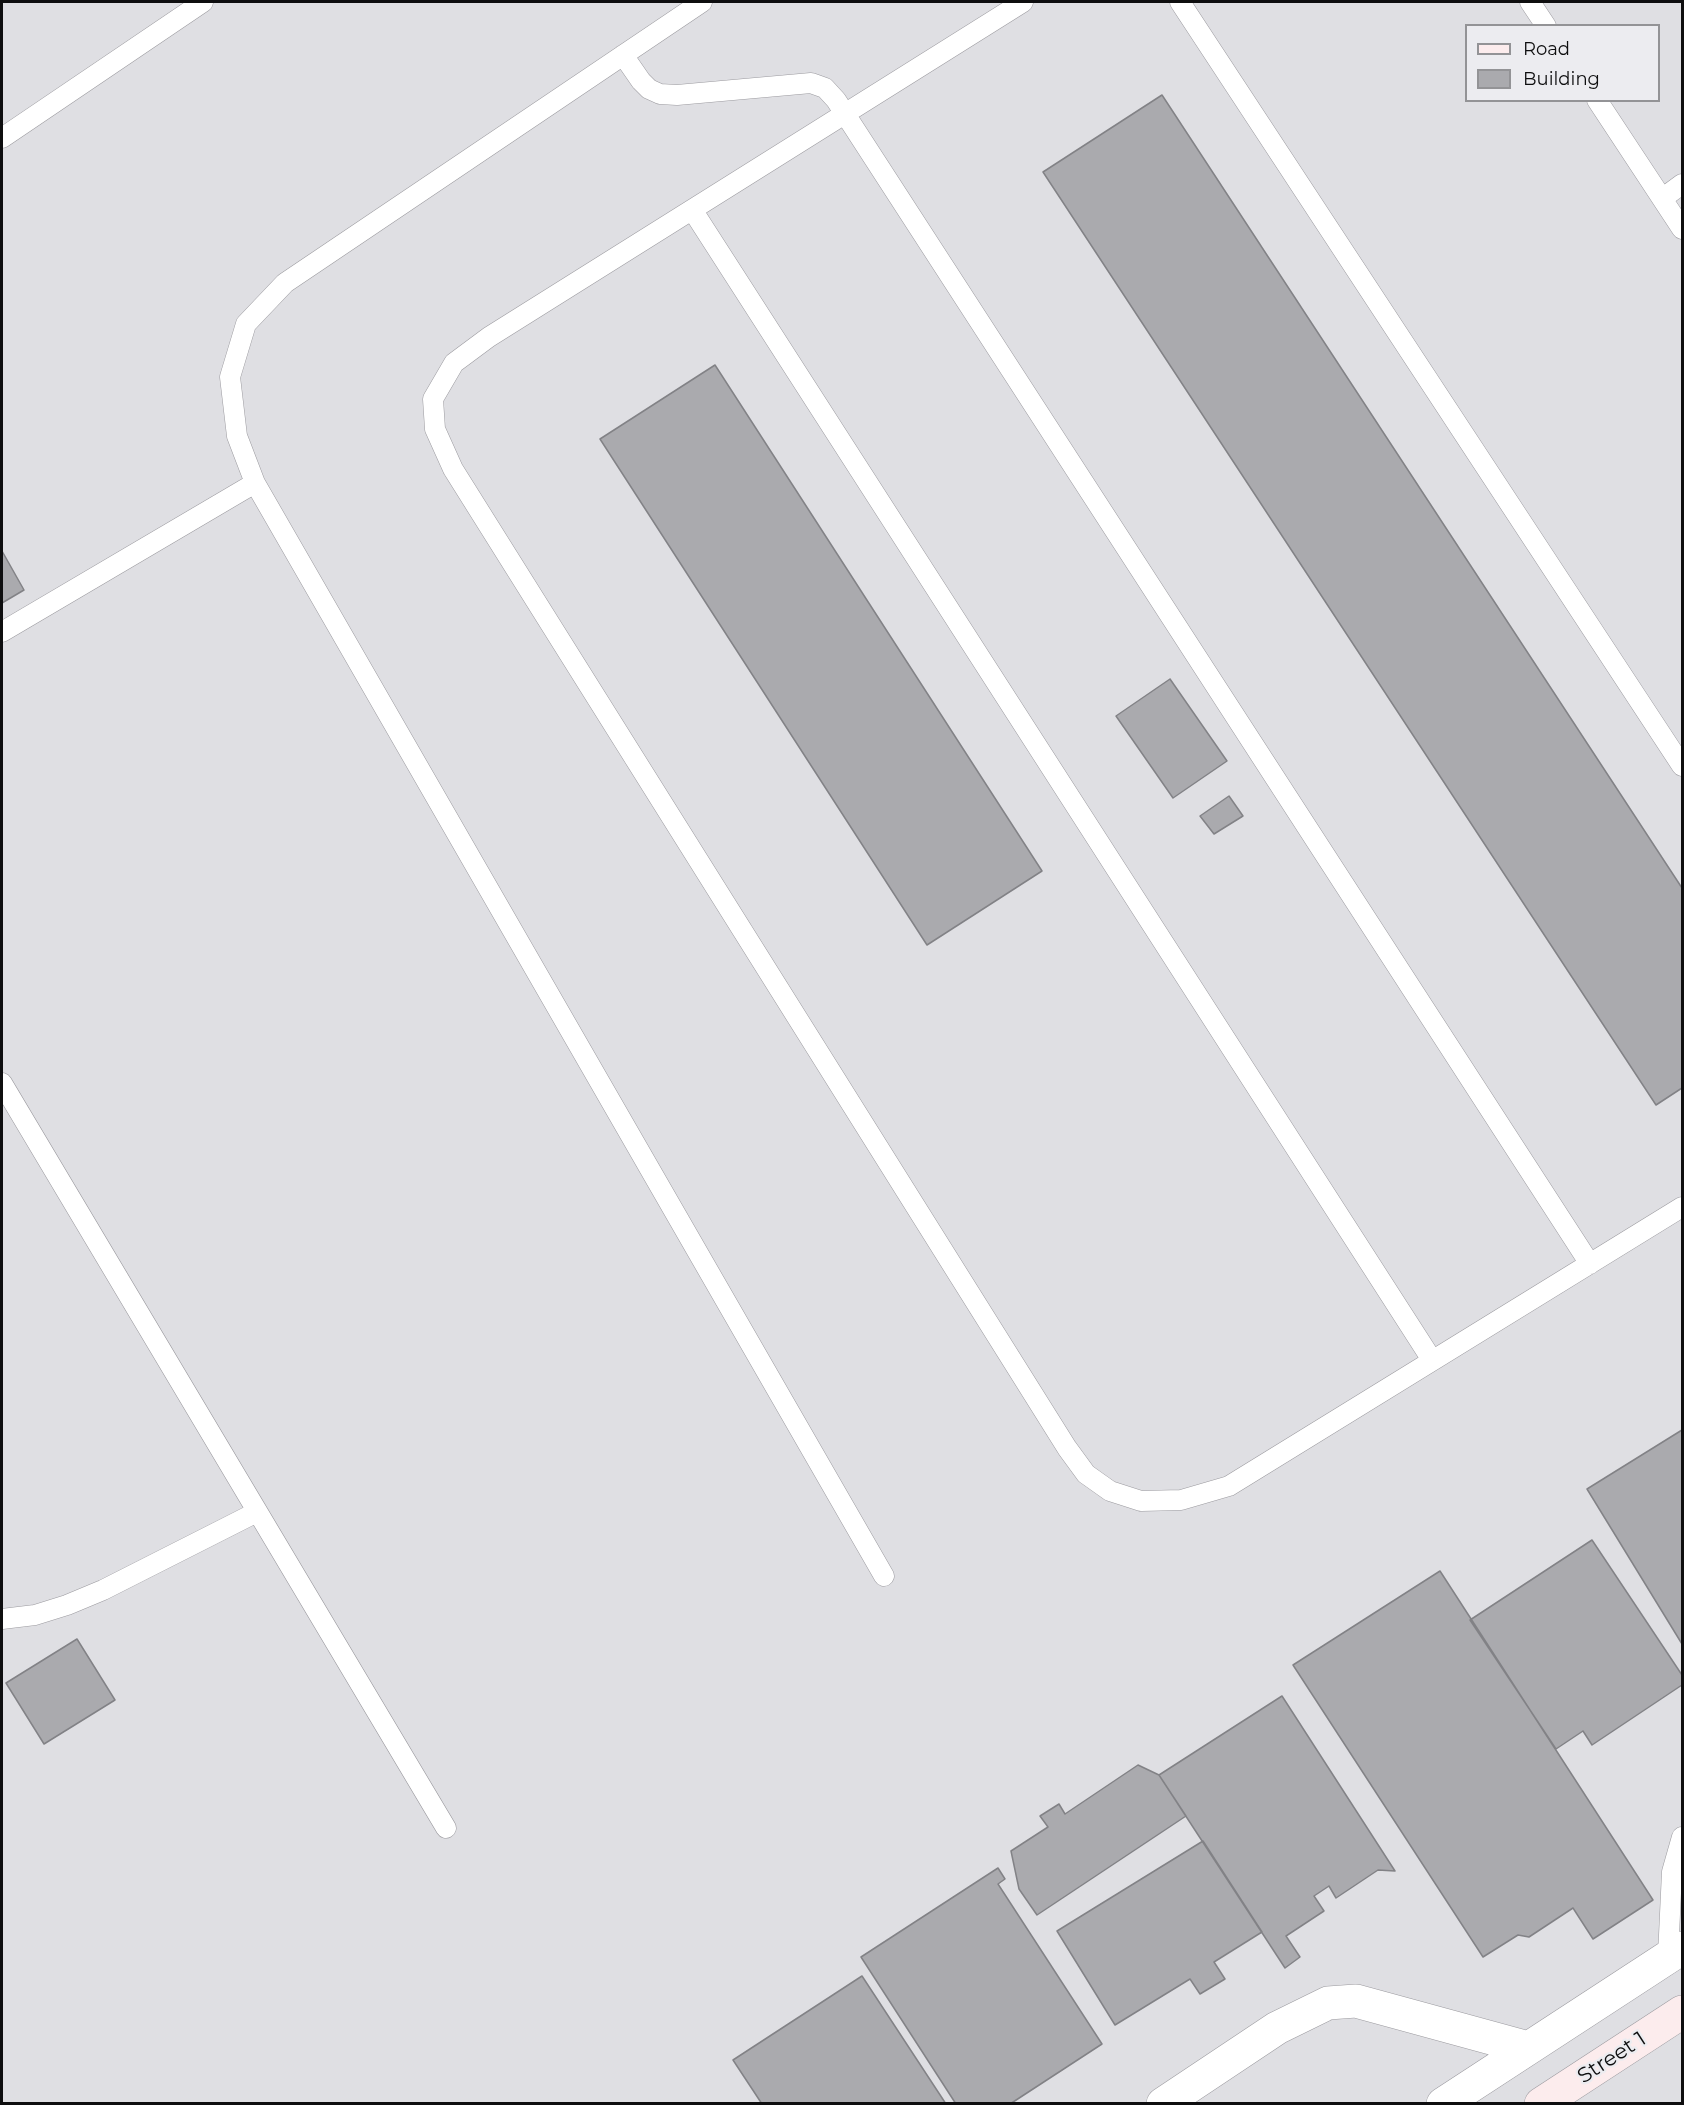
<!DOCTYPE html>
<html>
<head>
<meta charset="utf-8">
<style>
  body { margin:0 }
  #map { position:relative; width:1684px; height:2105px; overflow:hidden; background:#dfdfe3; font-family:Montserrat,sans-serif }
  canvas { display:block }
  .frame { position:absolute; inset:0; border:3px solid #0e0e0f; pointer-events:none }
  .legend { position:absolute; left:1465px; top:24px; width:195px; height:78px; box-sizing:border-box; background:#ececf0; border:2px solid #939396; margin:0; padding:8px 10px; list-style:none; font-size:18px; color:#0e0e0f }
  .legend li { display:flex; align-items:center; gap:12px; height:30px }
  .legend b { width:30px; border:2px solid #939396 }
</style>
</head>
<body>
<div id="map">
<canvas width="1684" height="2105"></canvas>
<div class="frame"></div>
<ul class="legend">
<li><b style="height:8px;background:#fceced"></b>Road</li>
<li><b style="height:16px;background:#aaaaae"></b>Building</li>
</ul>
</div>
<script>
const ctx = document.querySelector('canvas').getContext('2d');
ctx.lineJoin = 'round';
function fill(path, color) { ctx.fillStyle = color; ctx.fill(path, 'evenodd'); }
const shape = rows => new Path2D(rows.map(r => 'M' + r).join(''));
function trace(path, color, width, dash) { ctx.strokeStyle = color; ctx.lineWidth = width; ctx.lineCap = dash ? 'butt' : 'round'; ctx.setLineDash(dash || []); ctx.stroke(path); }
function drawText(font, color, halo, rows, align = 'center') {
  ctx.font = font + ' Montserrat,sans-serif'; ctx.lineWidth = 4.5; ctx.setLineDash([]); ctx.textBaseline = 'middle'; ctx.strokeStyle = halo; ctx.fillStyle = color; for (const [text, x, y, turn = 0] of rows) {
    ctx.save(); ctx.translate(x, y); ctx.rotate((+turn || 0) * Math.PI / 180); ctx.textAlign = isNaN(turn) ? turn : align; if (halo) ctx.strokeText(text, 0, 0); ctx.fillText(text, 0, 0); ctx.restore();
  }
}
const building = shape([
  [1162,95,1682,888,1682,1088,1656,1105,1043,172,1162,95],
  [715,365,1042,871,927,945,600,439,715,365],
  [2,551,24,590,2,603,2,551],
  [1170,679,1227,761,1173,798,1116,716,1170,679],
  [1229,796,1243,816,1214,834,1200,816,1229,796],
  [1682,1430,1682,1644,1587,1489,1682,1430],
  [1592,1540,1682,1675,1682,1685,1592,1745,1583,1731,1556,1749,1470,1620,1592,1540],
  [1440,1571,1653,1900,1593,1939,1573,1908,1529,1937,1518,1935,1483,1957,1293,1665,1440,1571],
  [77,1639,115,1700,44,1744,6,1683,77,1639],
  [1282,1696,1395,1871,1378,1870,1336,1898,1329,1886,1314,1896,1324,1911,1286,1936,1300,1957,1285,1968,1159,1775,1282,1696],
  [1138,1765,1159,1775,1186,1816,1037,1915,1019,1889,1011,1851,1048,1827,1040,1816,1059,1804,1065,1814,1138,1765],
  [1203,1841,1262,1932,1214,1962,1225,1979,1200,1994,1190,1979,1115,2025,1057,1931,1203,1841],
  [998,1868,1005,1879,998,1884,1102,2044,1010,2104,956,2104,861,1957,998,1868],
  [862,1976,946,2104,762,2104,733,2060,862,1976]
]);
const lane = shape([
  [702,2,285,283,246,324,230,377,237,436,255,483,884,1576],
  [1023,2,489,337,454,363,433,399,435,429,453,469,1067,1448,1086,1474,1110,1491,1141,1501,1181,1500,1229,1486,1682,1207],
  [1180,2,1682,766],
  [1530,2,1546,26],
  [623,55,641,81,649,89,660,94,677,95,811,83,825,88,836,100,1590,1264],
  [1597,100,1682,229],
  [2,138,203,2],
  [1663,198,1682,184],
  [693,211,1432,1360],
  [2,632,255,483],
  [2,1083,446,1828],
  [2,1619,35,1615,67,1605,103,1590,257,1512],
  [1668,1956,1672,1872,1682,1837]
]);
const street = shape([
  [1163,2104,1277,2028,1328,2003,1356,2001,1528,2048],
  [1443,2104,1682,1948]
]);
const secondary = shape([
  [1541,2104,1682,2012]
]);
const streetNames = [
  ["Street 1",1612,2058,-33]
];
fill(building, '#aaaaae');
trace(building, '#828286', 1.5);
trace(lane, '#9b9a9f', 21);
trace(street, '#9b9a9f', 34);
trace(secondary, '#9b9a9f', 34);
trace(lane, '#fff', 20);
trace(street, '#fff', 33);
trace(secondary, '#fceced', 33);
drawText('21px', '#0e0e0f', '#ececf0', streetNames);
</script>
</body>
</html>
